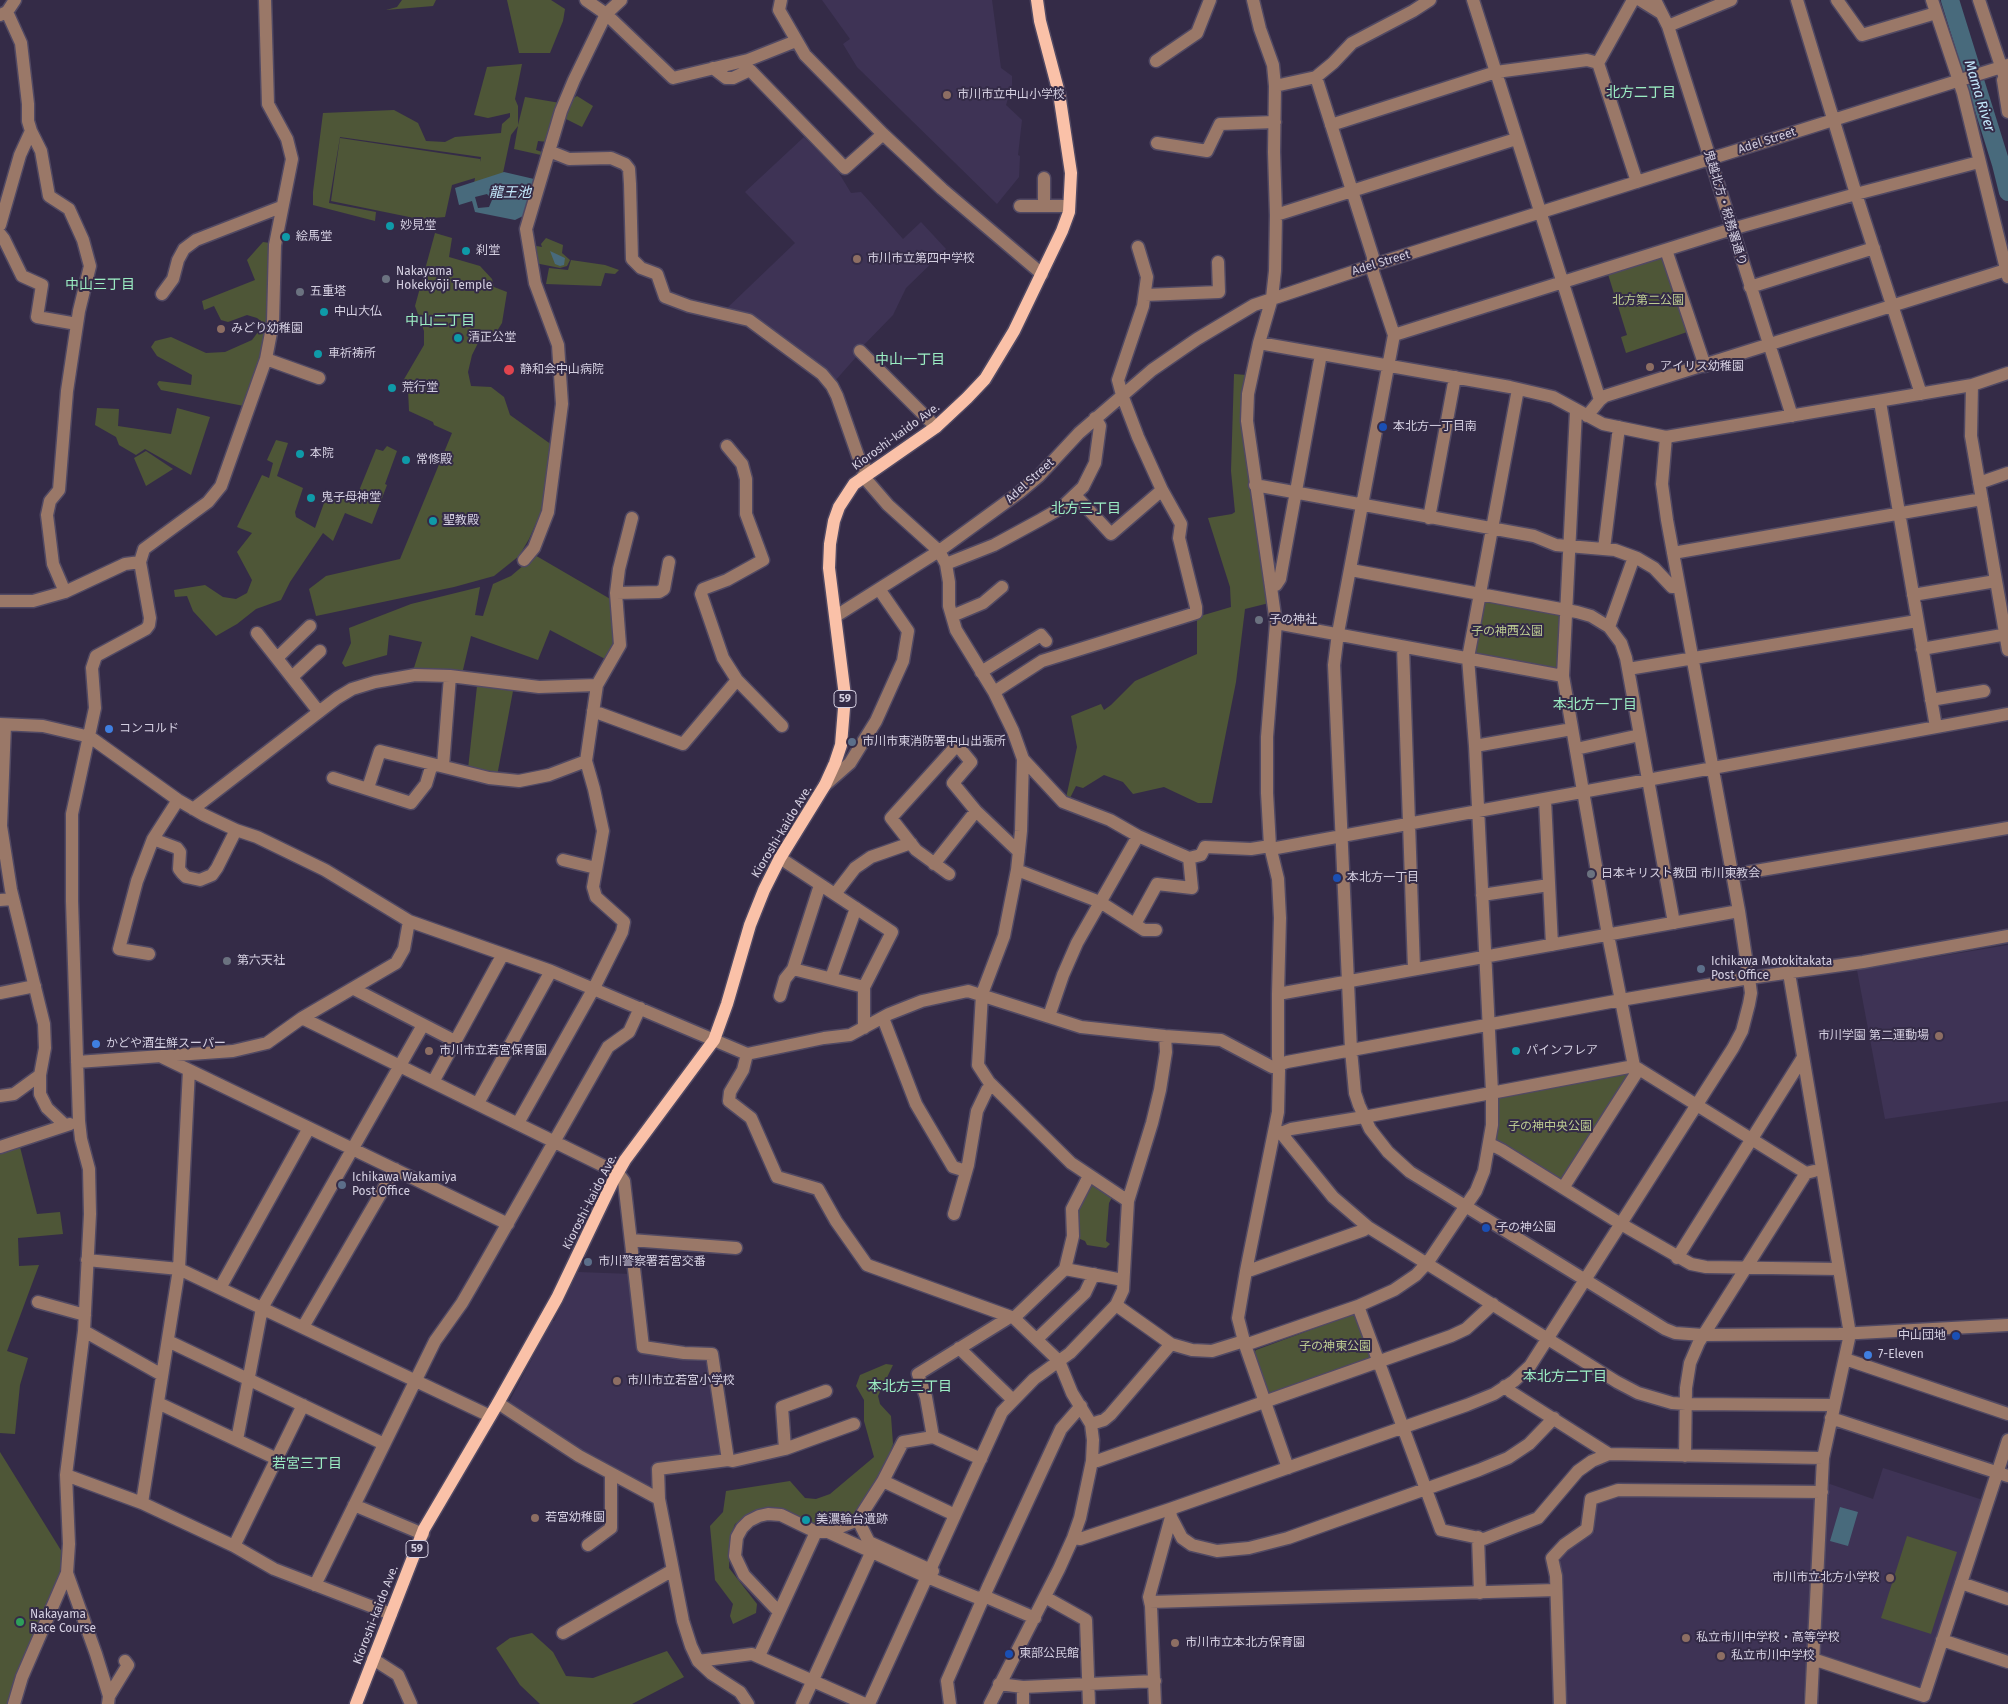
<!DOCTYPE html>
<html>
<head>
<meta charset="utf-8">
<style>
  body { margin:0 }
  canvas { display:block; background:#342b47 }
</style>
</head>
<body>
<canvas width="2008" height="1704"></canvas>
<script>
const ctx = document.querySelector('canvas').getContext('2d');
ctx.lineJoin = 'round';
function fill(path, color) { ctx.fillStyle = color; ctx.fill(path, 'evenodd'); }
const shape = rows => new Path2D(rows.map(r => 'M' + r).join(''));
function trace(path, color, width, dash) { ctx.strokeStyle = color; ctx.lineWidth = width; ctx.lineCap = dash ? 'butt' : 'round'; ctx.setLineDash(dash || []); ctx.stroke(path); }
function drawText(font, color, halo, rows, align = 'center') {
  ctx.font = font + ' "Fira Sans","Noto Sans JP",sans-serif'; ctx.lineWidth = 4; ctx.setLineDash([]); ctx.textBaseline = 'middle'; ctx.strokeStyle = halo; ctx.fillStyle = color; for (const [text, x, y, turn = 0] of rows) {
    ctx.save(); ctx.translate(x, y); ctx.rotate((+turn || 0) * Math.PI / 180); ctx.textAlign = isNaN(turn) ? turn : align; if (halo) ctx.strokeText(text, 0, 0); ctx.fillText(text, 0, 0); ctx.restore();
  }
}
const built = shape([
  [822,0,992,0,1001,68,1012,76,1012,85,1006,105,1022,120,1018,155,1020,156,1019,177,997,204,857,67,843,44,850,39],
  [804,137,837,170,851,193,861,192,903,239,921,222,946,249,906,288,893,315,858,351,857,356,834,382,752,318,723,312,795,243,745,192],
  [2008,945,2008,1101,1885,1119,1857,970],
  [578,1272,631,1274,641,1351,706,1356,725,1454,657,1466,656,1488,652,1490,614,1471,511,1406,509,1402,552,1321,554,1321],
  [1883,1468,1983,1500,1923,1688,1918,1690,1818,1655,1827,1486,1830,1484,1873,1499],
  [1621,1494,1813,1496,1818,1501,1803,1704,1567,1704,1563,1571,1557,1563,1557,1558,1595,1531,1594,1508,1598,1501]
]);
const green = shape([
  [402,0,436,0,433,6,386,10,397,7],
  [507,0,551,0,565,9,563,21,550,53,519,53],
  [522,64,515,99,518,106,518,125,525,97,560,103,548,142,538,141,536,150,542,152,541,155,514,149,518,126,511,135,500,187,473,190,475,178,452,185,445,217,419,219,331,201,340,138,480,159,480,162,481,157,340,137,329,203,376,212,375,221,313,205,313,192,323,113,394,110,418,123,426,141,445,142,455,137,501,133,502,124,510,117,510,113,488,118,474,115,487,67],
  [577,96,593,106,582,127,564,118,574,98],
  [435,233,452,238,449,257,480,266,492,279,494,287,507,292,502,323,492,339,478,343,472,355,468,372,471,386,491,387,504,397,510,415,552,445,546,501,529,539,519,556,494,576,454,587,316,616,309,589,326,576,400,559,452,433,434,425,433,422,409,411,408,389,403,381,424,345,424,331,415,306],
  [546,238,563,245,562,253,570,260,567,266,560,268,535,263,531,245,542,247,541,244],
  [263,242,270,243,270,304,261,359,244,406,161,390,157,384,159,381,191,385,192,375,157,356,151,347,155,341,171,337,206,353,225,352,252,340,261,328,262,322,257,318,247,315,228,322,221,320,214,306,204,310,202,301,255,280,247,260],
  [1665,253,1690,331,1626,353,1621,337,1627,335,1607,271],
  [571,260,605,265,619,270,615,274,605,273,601,286,546,284,549,268,568,270],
  [1234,374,1246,375,1245,442,1253,507,1269,603,1245,609,1236,682,1212,803,1198,803,1164,787,1133,794,1123,782,1104,775,1083,788,1076,786,1070,798,1066,798,1077,747,1071,716,1101,704,1104,710,1111,705,1135,681,1197,654,1197,617,1231,607,1230,587,1208,518,1232,514,1235,512,1231,471],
  [97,408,119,409,118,426,171,434,177,408,210,417,191,475,145,449,136,455,119,445,116,437,95,425],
  [276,440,288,443,277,476,303,488,295,512,296,517,315,528,328,492,354,503,376,449,383,451,387,446,397,451,385,484,387,485,372,524,345,513,333,541,323,533,290,582,281,600,256,609,237,624,216,636,193,611,187,596,175,597,174,590,205,585,223,597,236,599,247,593,252,580,237,552,252,533,237,527,262,475,269,478,273,463,267,460],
  [146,451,173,469,146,486,134,458],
  [533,554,612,600,617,644,607,660,550,630,538,660,471,636,462,674,413,671,422,642,389,635,387,655,345,667,342,663,351,643,349,628,411,604,480,587,475,615,483,616,493,584,511,576,524,565],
  [1482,600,1558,613,1562,619,1558,666,1554,670,1472,657],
  [477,686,513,691,497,776,468,769],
  [1632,1071,1564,1178,1559,1179,1496,1143,1496,1096],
  [20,1147,37,1214,60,1212,63,1234,18,1238,19,1266,39,1265,7,1351,28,1358,20,1385,15,1434,0,1433,0,1154],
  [1089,1179,1114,1194,1109,1203,1106,1241,1110,1244,1106,1248,1087,1245,1085,1241,1075,1237,1074,1209],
  [1351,1315,1356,1317,1372,1356,1369,1361,1270,1396,1265,1394,1253,1355,1256,1350],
  [886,1364,893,1365,878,1396,880,1404,891,1416,893,1444,882,1474,854,1516,823,1527,782,1511,758,1510,735,1524,730,1537,729,1568,757,1604,756,1613,733,1624,730,1616,733,1604,715,1580,710,1526,723,1512,726,1491,790,1481,805,1498,816,1499,830,1494,874,1457,864,1421,864,1400,856,1386,860,1375],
  [0,1452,62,1552,61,1572,9,1704,0,1704],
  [1907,1536,1957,1552,1931,1634,1881,1618],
  [532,1633,553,1652,566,1676,593,1678,667,1651,684,1677,632,1704,540,1704,520,1685,496,1648,510,1638]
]);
const water = shape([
  [504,172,534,179,523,216,515,220,475,212,472,201,459,205,455,188],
  [487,194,492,200,489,207,478,208,475,197],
  [550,251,565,258,564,265,560,266,555,264],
  [1840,1507,1858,1512,1848,1546,1830,1541]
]);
const river = shape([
  [1950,0,2001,164,2008,192]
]);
const minor = shape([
  [586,0,606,14,673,78,748,60,796,41],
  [781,0,779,10,805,55,883,134,942,189,1042,274],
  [1253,0,1260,29,1273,65,1275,86,1274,152,1276,215,1275,271,1272,298,1259,343,1248,394,1247,421,1271,587],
  [1473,0,1600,400],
  [1633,0,1598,63,1637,182],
  [1640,0,1661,13],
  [1655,0,1668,26,1792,416],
  [1797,0,1856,194,1921,394],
  [1837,0,1862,35,1936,13],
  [1932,0,1963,93,2008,277],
  [1979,0,2008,87],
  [0,15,7,12,15,0],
  [1668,26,1731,0],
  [1156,61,1197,33,1210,0],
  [713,68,726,78,733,78,750,70,845,168,883,134],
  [1316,77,1373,257,1373,272,1394,335,1338,633,1334,665,1351,1050,1355,1093,1359,1105,1370,1129,1388,1152,1410,1172,1665,1329,1675,1333,1703,1335,1839,1334,2008,1325],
  [2003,80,2008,112],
  [1275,86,1316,77,1333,63,1352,43,1413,11,1430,0],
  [1331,125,1496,72,1587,60,1598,63],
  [31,131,41,151,49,196,69,209,83,240,90,266,79,311,67,391,59,490,50,501,47,515,53,564,65,592],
  [1157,143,1207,151,1220,124,1275,122],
  [549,151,569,159,611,158,625,164,629,169,630,184,632,259,641,268,657,274,665,297,689,306,749,320,822,374,832,386,837,396,858,456,868,473],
  [1044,178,1044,206],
  [1020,206,1069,206],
  [1276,215,1516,139],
  [0,225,20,155,31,131,28,121,28,104,21,43,7,12],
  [0,234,4,239,22,276,42,285,37,317,77,324],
  [1666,250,1705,366],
  [1750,287,1874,248],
  [162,294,173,279,178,260,184,249,196,240,281,207],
  [1145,295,1219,292,1218,262],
  [1394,335,1732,229,1856,194,1979,162],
  [1259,343,1510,387,1553,397,1603,424,1666,437,1972,385,2008,373],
  [860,351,936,427],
  [266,359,319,378],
  [1972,385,1971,436,2008,650],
  [1880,402,1936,727],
  [1576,411,1563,676,1608,935,1634,1066],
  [1587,416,1600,400,1605,396,2006,270],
  [727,446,742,464,746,479,746,514,763,560,727,580,703,589,701,594,723,658,737,680,782,726],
  [863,476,888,505,939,551,946,564,949,582,949,606,956,630,994,692,1013,731,1023,759,1021,831,1017,870,1004,936,982,994,978,1065,989,1082,1071,1163,1128,1201],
  [1979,483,2008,473],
  [1255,485,1534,536,1556,545,1615,550,1637,558,1654,568,1672,587,1678,586],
  [1075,495,1111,534,1162,490],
  [1429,518,1455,377],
  [1604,549,1619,427],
  [1673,553,1982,499],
  [524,560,534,548,548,512,562,404,558,345,535,283,526,229,561,111,574,80,606,14,621,0],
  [946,564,994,545,1040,520,1061,508,1083,487,1095,463,1100,426,1095,418],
  [1351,570,1577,612,1591,616,1609,627,1621,643,1626,658,1674,923],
  [616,593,659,592,664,589,669,562],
  [1913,595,1996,581],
  [0,601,33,601,65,592,125,564,140,562],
  [836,616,939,551,1020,492,1039,476,1079,433,1152,370,1197,339,1254,305,1373,265,2008,65],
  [952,616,983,603,1002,587],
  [1276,623,1563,676],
  [1609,627,1634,557],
  [257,633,319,712],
  [1403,647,1414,969],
  [1922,649,2008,634],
  [277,658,310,626],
  [1628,669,1917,621],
  [981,672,1041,635,1046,641],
  [292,677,320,651],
  [994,692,1042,661,1196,613,1196,607,1179,538,1181,524,1162,490,1138,437,1122,395,1118,380,1143,306,1147,277,1138,247],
  [1931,700,1984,691],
  [593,711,683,744,737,680],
  [0,724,43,726,90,737,178,800,204,815,236,830,257,837,325,870,409,921,551,971,747,1054,824,1038,850,1035,889,1014,922,1001,968,991,1081,1027,1165,1036,1221,1040,1272,1067,1287,1062,1621,1000,1749,978,1863,962,2008,936],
  [5,725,1,826,11,890,44,1024,45,1048,40,1075,40,1094,47,1108,65,1125],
  [1475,746,1572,729],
  [1576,749,1640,735],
  [1023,759,1063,802,1110,820,1138,836,1189,858,1201,855,1205,847,1251,849,1270,846],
  [443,766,450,676],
  [333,778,411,803,426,784,432,764],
  [825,785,850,763,876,721,903,661,908,631,879,589],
  [368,788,380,751,489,778,519,781,549,775,586,761],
  [1545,799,1552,945],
  [193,809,337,698,352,689,375,682,415,675,450,676,539,687,597,685],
  [153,839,177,848,180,852,179,869,182,873,186,877,200,880,212,875,217,868,236,830],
  [1271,849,2008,714],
  [780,858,892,932,864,987,864,1028],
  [563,860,596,868],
  [934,864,976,811],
  [1017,870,1100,902,1144,930,1156,930],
  [949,874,916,850,891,818,957,745,971,762,953,783,976,811,1019,852],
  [1732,875,2008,828],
  [835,894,855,868,871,857,911,843],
  [1482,895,1549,885],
  [0,900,13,899],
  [1135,924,1157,884,1192,888,1189,858],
  [149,954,119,949,137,881,153,839,178,800],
  [793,969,864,987],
  [1789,973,1850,1334,1823,1458,1811,1704],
  [831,978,856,908],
  [354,989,455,1041],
  [0,993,35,986],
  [1278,994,1739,911],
  [780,996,785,979,793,969,820,885],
  [1049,1016,1063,975,1077,943,1138,836],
  [302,1018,618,1173,624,1181,643,1347,684,1353,712,1354,728,1460],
  [883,1018,916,1104,953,1167,966,1171],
  [747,1054,743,1070,730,1092,729,1101,751,1118,777,1177,818,1189,836,1221,867,1265,1014,1318,1059,1361,1072,1393,1091,1424,1093,1440,1092,1461,1080,1518,1073,1538,1059,1569,990,1704],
  [162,1057,508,1224],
  [77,1062,233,1051,267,1043,302,1018,396,963,404,949,409,921],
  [433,1082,503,954],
  [0,1096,14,1094,40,1075],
  [478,1103,551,971],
  [518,1123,594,988,622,932,624,922,596,897,593,887,603,831,594,789,586,761,597,685,620,645,616,593,619,569,632,518],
  [1275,1129,1281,1133,1333,1197,1368,1227,1617,1382,1638,1393,1672,1403,1686,1404,1834,1405],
  [1281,1133,1291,1129,1364,1117,1634,1066,1806,1173],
  [1490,1144,1502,1150,1621,1224,1691,1264,1706,1267,1838,1269],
  [0,1147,70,1124],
  [1563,1188,1639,1069],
  [954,1214,968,1165,977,1111,987,1090,993,1086],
  [631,1240,736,1248],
  [1677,1258,1802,1059],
  [87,1260,179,1269,490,1416],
  [1065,1269,1123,1280],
  [1246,1271,1251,1270,1364,1230,1368,1227],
  [220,1288,309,1128],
  [38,1302,85,1315],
  [1116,1305,1171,1344,1192,1350,1212,1351,1244,1341],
  [1358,1306,1441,1530,1484,1539,1538,1518,1578,1471,1592,1461,1609,1454],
  [1014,1318,1065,1269,1073,1236,1072,1209,1089,1176],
  [303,1327,395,1169],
  [84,1331,162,1375],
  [1037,1339,1085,1293,1094,1274],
  [168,1341,384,1444],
  [1245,1345,1358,1306,1394,1290,1416,1275,1428,1262,1465,1207,1476,1191,1484,1171,1492,1125,1492,1092,1475,746,1468,658,1518,389],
  [959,1348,1013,1400],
  [1845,1359,2008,1414],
  [1505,1386,1511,1392,1609,1454,1823,1458],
  [158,1403,277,1459],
  [498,1403,579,1456,659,1499,683,1621,691,1646,698,1661,712,1674,740,1692,748,1704],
  [1831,1418,2008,1476],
  [1091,1424,1104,1420,1110,1415,1171,1344],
  [237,1440,262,1308,423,1025],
  [785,1449,782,1407,826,1391],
  [1685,1456,1686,1388,1690,1363,1699,1342,1806,1173,1814,1171],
  [981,1459,933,1437,926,1397,918,1374,1010,1317],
  [1092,1461,1097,1461,1451,1336,1466,1329,1493,1304],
  [1288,1468,1245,1345,1238,1318,1246,1271,1278,1112,1279,1071,1278,1056,1278,994,1280,918,1278,879,1270,846,1267,793,1267,737,1276,623,1271,587,1276,585,1280,579,1321,354],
  [66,1475,142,1503,234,1546,274,1569,391,1614],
  [883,1481,955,1515],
  [659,1499,658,1469,728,1460,733,1461,785,1449,854,1424],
  [142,1503,179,1269,189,1070],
  [354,1505,423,1534],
  [1170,1509,1171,1517,1182,1538,1192,1545,1217,1551,1249,1548,1288,1538,1479,1470,1508,1458,1529,1444,1554,1418],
  [858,1520,869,1542,933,1571],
  [828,1532,858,1520,883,1481,903,1442,933,1437],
  [1478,1537,1480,1593],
  [1073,1538,1080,1539,1170,1509,1467,1405,1494,1394,1514,1381,1530,1366,1733,1048,1742,1031,1749,1004,1751,993,1749,978,1739,911,1667,520,1662,484,1666,437],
  [588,1545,611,1528,611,1475],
  [234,1546,303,1405],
  [67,1573,96,1654,109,1696,108,1704],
  [1961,1583,2008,1599],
  [315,1585,435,1341,462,1303,484,1265,608,1047,629,1032,640,1008],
  [1045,1597,1086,1620,1089,1704],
  [1150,1602,1556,1590],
  [779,1612,744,1575,735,1556,737,1537,742,1528,749,1521,759,1516,768,1514,781,1515,816,1532,828,1532,927,1577,978,1598,984,1596,1035,1618],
  [563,1633,673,1570],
  [1942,1640,2008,1662],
  [759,1656,816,1532],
  [373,1659,398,1675,411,1704],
  [1813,1659,1924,1696,2008,1440],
  [698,1661,752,1654,865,1704],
  [999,1684,1023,1687,1155,1681],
  [1023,1687,1023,1704],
  [109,1696,128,1665,125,1661],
  [14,1704,22,1677,67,1573,69,1544,66,1475,84,1331,90,1214,89,1169,81,1139,79,1121,72,901,72,814,95,708,92,668,96,656,146,629,149,625,150,618,140,562,144,549,208,502,221,486,266,359,273,322,275,245,292,159,287,139,268,104,265,0],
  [802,1704,871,1553],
  [869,1704,1002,1412,1034,1379,1070,1353,1116,1305,1123,1290,1128,1201,1152,1123,1160,1090,1166,1052,1165,1036],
  [950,1704,947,1681,988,1587,1061,1429,1081,1406],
  [1155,1704,1151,1606,1149,1597,1171,1517],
  [1560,1704,1556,1576,1552,1558,1564,1545,1587,1529,1591,1499,1618,1490,1822,1492]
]);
const major = shape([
  [356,1704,424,1529,498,1403,557,1298,613,1181,625,1160,714,1040,727,1004,750,925,764,890,780,858,825,785,835,763,841,745,845,696,829,568,830,544,834,521,839,507,854,484,936,427,967,398,985,379,1014,331,1062,231,1069,212,1071,173,1059,93,1040,21,1037,0]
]);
const markers = [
  [947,95,5,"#8d6e63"],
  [390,226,5,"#0f9aa8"],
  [286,237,5,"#0f9aa8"],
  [466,251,5,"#0f9aa8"],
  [857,259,5,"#8d6e63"],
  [386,279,5,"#6b7280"],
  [300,292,5,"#6b7280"],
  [324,312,5,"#0f9aa8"],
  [221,329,5,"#8d6e63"],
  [458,338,5,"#0f9aa8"],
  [318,354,5,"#0f9aa8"],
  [1650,367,5,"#8d6e63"],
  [509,370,6,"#e0444e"],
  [392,388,5,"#0f9aa8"],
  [1383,427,5,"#1a4fb4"],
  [300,454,5,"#0f9aa8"],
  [406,460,5,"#0f9aa8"],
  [311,498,5,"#0f9aa8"],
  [433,521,5,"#0f9aa8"],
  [1259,620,5,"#6b7280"],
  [109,729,5,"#3f7fe0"],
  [852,742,5,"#5c6f8a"],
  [1591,874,5,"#6b7280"],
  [1337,878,5,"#1a4fb4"],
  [227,961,5,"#6b7280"],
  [1701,969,5,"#5c6f8a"],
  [1939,1036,5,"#8d6e63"],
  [96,1044,5,"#3f7fe0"],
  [429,1051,5,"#8d6e63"],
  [1516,1051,5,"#0f9aa8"],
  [342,1185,5,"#5c6f8a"],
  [1486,1228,5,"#1a4fb4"],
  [588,1262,5,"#5c6f8a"],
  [1956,1336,5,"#1a4fb4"],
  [1868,1355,5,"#3f7fe0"],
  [617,1381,5,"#8d6e63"],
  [535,1518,5,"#8d6e63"],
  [806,1520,5,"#0f9aa8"],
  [1890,1578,5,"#8d6e63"],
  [20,1622,5,"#2e9e5b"],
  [1686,1638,5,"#8d6e63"],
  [1175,1643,5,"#8d6e63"],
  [1009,1654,5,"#1a4fb4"],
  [1721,1656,5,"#8d6e63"]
];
const shields = [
  [845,699,22],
  [417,1549,22]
];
const shieldNames = [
  ["59",845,699],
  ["59",417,1549]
];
const poiNames = [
  ["市川市立中山小学校",957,95],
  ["妙見堂",400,226],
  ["絵馬堂",296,237],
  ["刹堂",476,251],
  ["市川市立第四中学校",867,259],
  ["Nakayama",396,272],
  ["Hokekyōji Temple",396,286],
  ["五重塔",310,292],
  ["中山大仏",334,312],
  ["みどり幼稚園",231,329],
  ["清正公堂",468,338],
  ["車祈祷所",328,354],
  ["アイリス幼稚園",1660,367],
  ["静和会中山病院",520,370],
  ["荒行堂",402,388],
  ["本北方一丁目南",1393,427],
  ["本院",310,454],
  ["常修殿",416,460],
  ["鬼子母神堂",321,498],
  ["聖教殿",443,521],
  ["子の神社",1269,620],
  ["コンコルド",119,729],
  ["市川市東消防署中山出張所",862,742],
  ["日本キリスト教団 市川東教会",1601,874],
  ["本北方一丁目",1347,878],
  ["第六天社",237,961],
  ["Ichikawa Motokitakata",1711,962],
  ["Post Office",1711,976],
  ["市川学園 第二運動場",1929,1036,"right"],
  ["かどや酒生鮮スーパー",106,1044],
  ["市川市立若宮保育園",439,1051],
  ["パインフレア",1526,1051],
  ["Ichikawa Wakamiya",352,1178],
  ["Post Office",352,1192],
  ["子の神公園",1496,1228],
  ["市川警察署若宮交番",598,1262],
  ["中山団地",1946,1336,"right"],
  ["7-Eleven",1878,1355],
  ["市川市立若宮小学校",627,1381],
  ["若宮幼稚園",545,1518],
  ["美濃輪台遺跡",816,1520],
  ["市川市立北方小学校",1880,1578,"right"],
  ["Nakayama",30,1615],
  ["Race Course",30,1629],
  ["私立市川中学校・高等学校",1696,1638],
  ["市川市立本北方保育園",1185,1643],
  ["東部公民館",1019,1654],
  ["私立市川中学校",1731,1656]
];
const streetNames = [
  ["Adel Street",1767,141,-18],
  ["鬼越北方・税務署通り",1725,208,73],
  ["Adel Street",1381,263,-17],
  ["Kioroshi-kaido Ave.",896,437,-36],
  ["Adel Street",1030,481,-42],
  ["Kioroshi-kaido Ave.",782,832,-59],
  ["Kioroshi-kaido Ave.",590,1202,-63],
  ["Kioroshi-kaido Ave.",376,1615,-69]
];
const parkNames = [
  ["北方第二公園",1648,301],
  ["子の神西公園",1507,632],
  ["子の神中央公園",1550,1127],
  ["子の神東公園",1335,1347]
];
const neighbourhoodNames = [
  ["北方二丁目",1641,93],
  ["中山三丁目",100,285],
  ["中山二丁目",440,321],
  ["中山一丁目",910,360],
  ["北方三丁目",1086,509],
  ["本北方一丁目",1595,705],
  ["本北方二丁目",1565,1377],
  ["本北方三丁目",910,1387],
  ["若宮三丁目",307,1464]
];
const waterNames = [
  ["Mama River",1979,96,73],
  ["龍王池",510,193]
];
fill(built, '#3e3355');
fill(green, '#4e5637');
fill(water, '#486a7c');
trace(river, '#486a7c', 18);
trace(minor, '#514963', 15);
trace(major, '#514963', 15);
trace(minor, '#9a7868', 12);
trace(major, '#fac1a8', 12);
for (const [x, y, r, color] of markers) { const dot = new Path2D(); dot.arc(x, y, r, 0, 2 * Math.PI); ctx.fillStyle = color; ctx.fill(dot); trace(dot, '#342b47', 2); }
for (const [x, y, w] of shields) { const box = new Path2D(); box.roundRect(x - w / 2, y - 8.5, w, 17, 4); ctx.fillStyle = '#342b47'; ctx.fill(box); trace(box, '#d4cfe1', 1); }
drawText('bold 11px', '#d4cfe1', null, shieldNames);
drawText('12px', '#d4cfe1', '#342b47', poiNames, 'left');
drawText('12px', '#d4cfe1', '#342b47', streetNames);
drawText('12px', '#bccb91', '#342b47', parkNames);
drawText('14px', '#9bedc3', '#342b47', neighbourhoodNames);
drawText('italic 14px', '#c3e8fc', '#342b47', waterNames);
</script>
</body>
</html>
